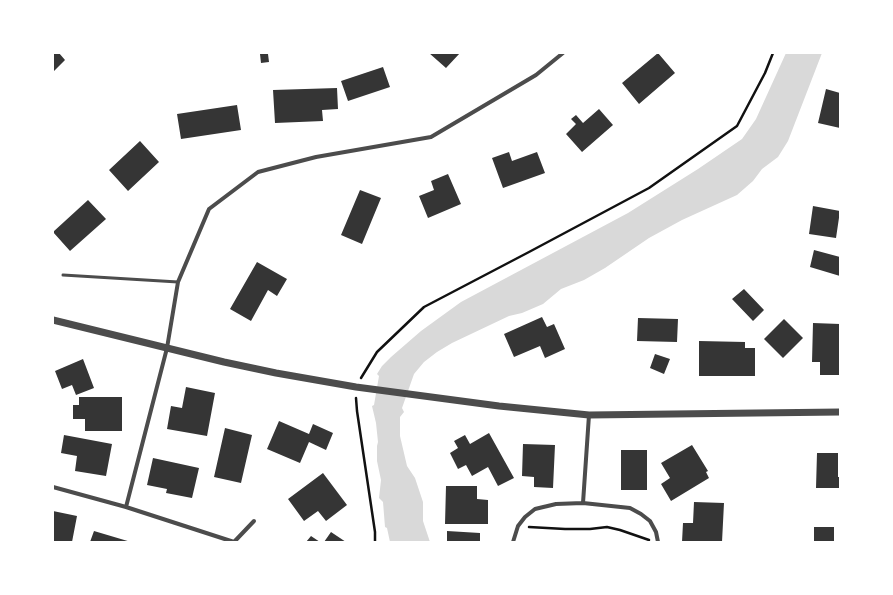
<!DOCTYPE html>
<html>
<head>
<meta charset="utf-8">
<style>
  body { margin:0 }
  #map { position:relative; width:893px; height:595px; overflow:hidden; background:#fff; font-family:"Asap Condensed",sans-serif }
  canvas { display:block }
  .frame { position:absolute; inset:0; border:54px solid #fff; pointer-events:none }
</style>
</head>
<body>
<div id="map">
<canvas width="893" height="595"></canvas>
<div class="frame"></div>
</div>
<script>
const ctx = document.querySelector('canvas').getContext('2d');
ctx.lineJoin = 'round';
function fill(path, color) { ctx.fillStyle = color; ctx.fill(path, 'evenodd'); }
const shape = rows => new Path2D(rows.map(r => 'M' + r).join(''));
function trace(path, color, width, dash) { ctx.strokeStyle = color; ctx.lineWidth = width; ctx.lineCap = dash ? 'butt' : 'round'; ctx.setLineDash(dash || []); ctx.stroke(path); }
const water = shape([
  [786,53,822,53,788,141,778,157,762,169,753,181,737,195,682,220,649,238,605,268,584,280,561,289,543,304,522,313,509,316,452,343,437,352,424,362,414,374,402,408,404,412,400,417,400,436,407,466,415,478,423,502,423,521,430,542,390,542,387,528,385,527,383,502,379,498,381,480,377,461,377,446,378,442,376,423,372,406,374,405,379,376,377,374,382,366,391,357,421,331,461,302,628,213,698,169,742,139,756,119]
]);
const building = shape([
  [53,53,59,53,65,60,53,72],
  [429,53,460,53,446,68],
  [658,53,675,73,639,104,622,83],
  [260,54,268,54,269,62,261,63],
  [383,67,390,87,348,101,341,81],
  [337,88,338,109,322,110,323,121,275,123,273,90],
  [826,89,840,93,840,128,818,123],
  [237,105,241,130,181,139,177,114],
  [599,109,613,125,582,152,566,134,576,124,571,119,576,115,583,123],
  [140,141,159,162,128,191,109,170],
  [509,152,512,161,537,152,545,173,503,188,492,158],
  [448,174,461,204,428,218,419,196,434,190,431,181],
  [360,190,381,198,362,244,341,235],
  [88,200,106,219,70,251,53,232],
  [813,206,840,211,836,238,809,234],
  [814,250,840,257,840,276,810,267],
  [257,262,287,279,277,296,268,290,251,321,230,309],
  [744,289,764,310,753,321,732,299],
  [542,317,547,327,554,324,565,349,545,358,540,346,514,357,504,334],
  [638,318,678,319,677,342,637,341],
  [784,319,803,338,783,358,764,339],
  [813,323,840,324,840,375,820,375,820,362,812,362],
  [699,341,745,342,745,348,755,348,755,376,699,376],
  [655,354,670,359,664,374,650,368],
  [83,359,94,388,76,395,72,385,62,389,55,371],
  [186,387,215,393,207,436,167,429,171,406,182,408],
  [79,397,122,397,122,431,85,431,85,419,73,419,73,405,79,405],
  [279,421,309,434,313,424,333,433,326,450,309,442,300,463,267,449],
  [225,428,252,435,241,483,214,477],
  [489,433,514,478,498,486,488,467,472,476,466,465,458,469,450,453,458,448,454,441,465,435,470,444],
  [64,435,112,444,106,476,75,471,77,456,61,453],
  [523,444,555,445,553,488,534,487,534,477,522,476],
  [692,445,708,471,706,472,709,478,671,501,661,484,670,478,661,463],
  [621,450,647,450,647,490,621,490],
  [817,453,838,453,838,477,840,477,840,488,816,488],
  [153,458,199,468,192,498,166,493,167,489,147,485],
  [323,473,347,505,326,521,318,511,304,521,288,499],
  [446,486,477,486,477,499,488,500,488,524,445,524],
  [694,502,724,503,722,542,682,542,683,523,693,523],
  [53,511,77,516,72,542,53,542],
  [814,527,834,527,834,542,814,542],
  [94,531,131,542,90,542],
  [447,531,480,533,480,542,447,542],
  [331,532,346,542,324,542],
  [311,536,320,542,306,542]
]);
const path = shape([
  [361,378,377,352,424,307,529,252,649,188,737,126,765,73,773,53],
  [356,398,357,411,375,532,375,542],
  [529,527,565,529,590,529,607,527,620,530,649,540]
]);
const service = shape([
  [63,275,178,282]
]);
const minor = shape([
  [53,487,126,507,167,348,178,282,209,209,258,172,316,157,431,137,536,75,563,53],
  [583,503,589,415],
  [126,507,234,542,254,521],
  [513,542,518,526,525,517,535,509,556,504,583,503,630,508,641,514,650,521,656,532,658,542]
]);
const tertiary = shape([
  [53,320,224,362,276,373,356,387,499,406,589,415,840,412]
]);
fill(water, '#d9d9d9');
fill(building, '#353535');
trace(path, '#111', 2.5);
trace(service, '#4c4c4c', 3);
trace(minor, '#4c4c4c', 4);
trace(tertiary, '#4c4c4c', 7);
</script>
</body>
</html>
